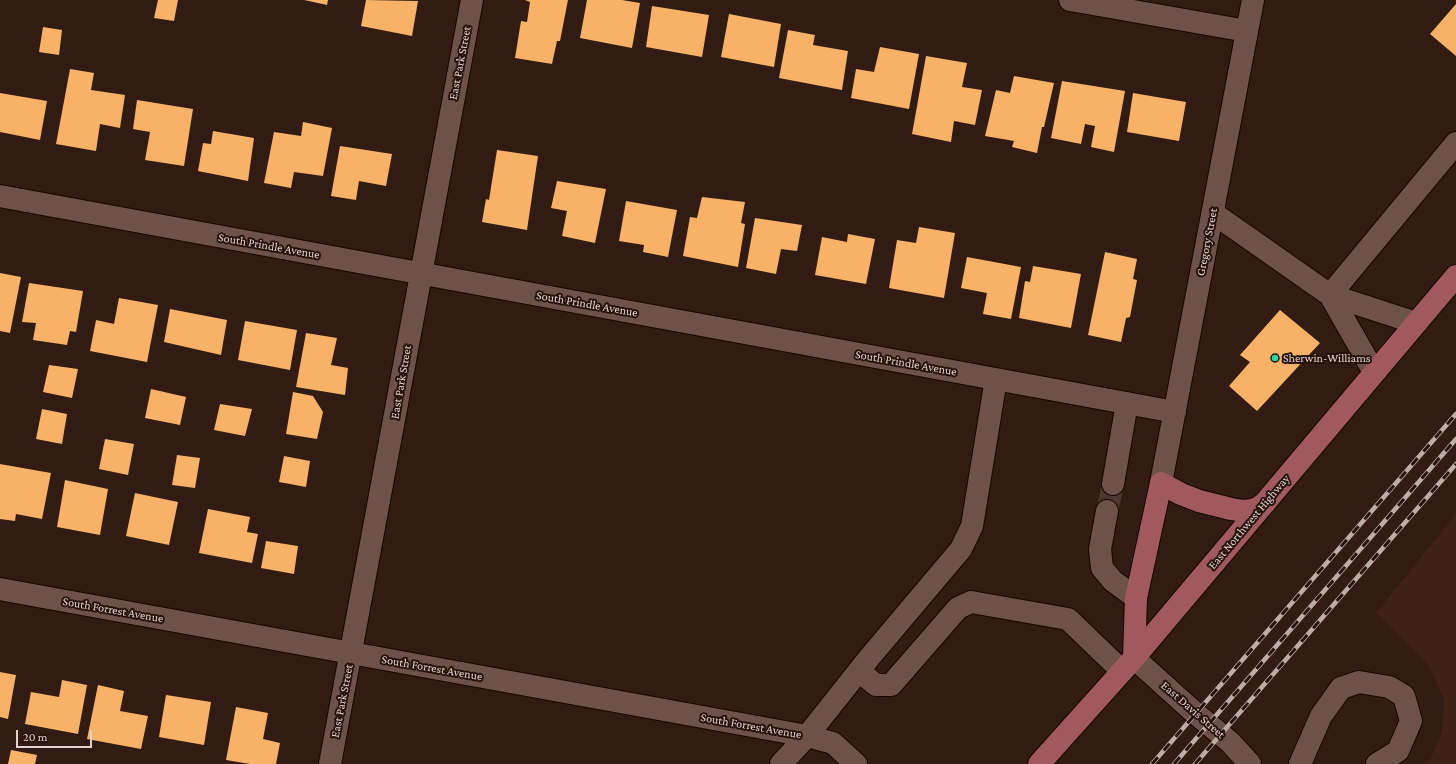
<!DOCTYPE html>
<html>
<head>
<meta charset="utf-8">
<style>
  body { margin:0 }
  #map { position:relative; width:1456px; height:764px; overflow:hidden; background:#311b13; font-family:"Crimson Pro",serif }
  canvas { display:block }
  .scale { position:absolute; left:16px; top:730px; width:76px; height:18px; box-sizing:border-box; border:2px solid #e2d2cd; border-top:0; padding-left:5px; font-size:12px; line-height:14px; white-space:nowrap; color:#e2d2cd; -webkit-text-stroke:3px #27120a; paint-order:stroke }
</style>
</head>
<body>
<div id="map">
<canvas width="1456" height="764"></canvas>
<div class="scale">20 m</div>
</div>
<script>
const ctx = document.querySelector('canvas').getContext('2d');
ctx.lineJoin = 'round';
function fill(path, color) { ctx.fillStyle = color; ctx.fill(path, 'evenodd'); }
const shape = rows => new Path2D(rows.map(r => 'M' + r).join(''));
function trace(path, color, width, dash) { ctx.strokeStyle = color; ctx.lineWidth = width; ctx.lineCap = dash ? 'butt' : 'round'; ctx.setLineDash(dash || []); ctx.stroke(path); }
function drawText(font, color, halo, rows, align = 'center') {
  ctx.font = font + ' "Crimson Pro",serif'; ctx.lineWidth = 4; ctx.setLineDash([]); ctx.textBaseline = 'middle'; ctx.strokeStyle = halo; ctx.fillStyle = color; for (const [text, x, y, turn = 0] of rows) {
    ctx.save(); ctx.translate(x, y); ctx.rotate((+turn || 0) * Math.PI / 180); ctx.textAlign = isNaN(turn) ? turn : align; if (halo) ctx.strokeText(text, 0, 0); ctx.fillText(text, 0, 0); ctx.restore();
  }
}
const built = shape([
  [1456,514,1456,764,1423,764,1430,760,1442,732,1444,700,1430,667,1376,613]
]);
const building = shape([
  [158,0,178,0,174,21,154,18],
  [304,0,328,0,327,5],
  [366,0,418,1,412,36,361,26],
  [525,0,568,0,560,41,557,41,552,64,515,58,521,21,527,22,530,2],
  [587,0,622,0,640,3,632,48,580,38],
  [1456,4,1456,56,1430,34],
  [652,6,709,15,702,57,646,47],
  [729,14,781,24,774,67,721,57],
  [43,27,62,30,59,55,39,52],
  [788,30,815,35,813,45,848,51,842,90,779,78],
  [880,47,919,54,909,109,851,98,856,69,874,72],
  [926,56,967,63,962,87,982,90,975,125,954,121,951,142,912,134],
  [70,69,94,73,91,90,125,95,120,128,100,124,96,151,56,144],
  [1014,76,1054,83,1044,127,1042,127,1037,153,1012,147,1014,141,985,136,996,90,1010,93],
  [1062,81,1125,91,1114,152,1091,147,1095,126,1085,124,1081,144,1051,138],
  [0,93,47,101,40,140,0,132],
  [1133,93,1186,102,1179,141,1127,132],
  [137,100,193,109,184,166,145,160,150,132,133,129],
  [303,122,332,128,323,176,294,172,291,188,264,183,274,132,301,136],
  [213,131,254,138,248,181,198,171,203,143,211,144],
  [340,146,392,154,386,186,359,181,356,200,331,196],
  [497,150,538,156,527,230,482,222,486,199,489,200],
  [557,181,606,189,595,243,562,236,567,211,551,208],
  [702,197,745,202,741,223,745,224,738,267,683,256,690,217,697,218],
  [626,201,677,210,668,257,643,252,644,245,619,241],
  [755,218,802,225,797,251,781,249,776,274,746,268],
  [919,227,955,233,944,298,889,288,897,240,916,243],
  [848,234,875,239,866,284,815,275,822,237,847,242],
  [1105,252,1137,259,1133,279,1137,280,1130,317,1126,318,1121,342,1088,335],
  [967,257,1021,267,1011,319,983,314,987,293,961,288],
  [1033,266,1081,274,1071,328,1019,318,1025,281,1030,282],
  [0,273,21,277,10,333,0,331],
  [29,283,83,291,76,332,70,331,67,345,33,340,36,323,22,322],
  [119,298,158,305,147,362,90,351,96,320,114,324],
  [170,309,227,320,221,355,164,342],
  [1280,310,1320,343,1257,411,1229,386,1250,362,1240,355],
  [245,321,297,330,290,370,238,360],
  [306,333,337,338,331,365,348,368,345,395,296,387],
  [49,365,78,369,72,398,43,392],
  [151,389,186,397,180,425,145,418],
  [293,392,313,396,323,412,317,439,286,434],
  [220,404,252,409,245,436,214,430],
  [42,409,67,414,62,444,36,439],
  [105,439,134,444,128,475,99,469],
  [177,455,200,458,195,488,172,485],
  [284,456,310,461,306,487,279,482],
  [0,464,51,473,42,519,16,514,15,521,0,519],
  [65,480,108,489,100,535,57,527],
  [135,493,178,502,169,545,126,536],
  [208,509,250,517,247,532,258,534,252,563,199,553],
  [266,541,298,546,294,574,261,568],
  [0,672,16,675,8,719,0,717],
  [62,680,87,685,78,734,25,724,31,692,59,697],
  [98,685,124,691,120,711,148,716,141,749,87,739],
  [166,695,211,702,204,745,159,737],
  [236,707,268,713,263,739,280,743,276,764,250,764,226,760],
  [11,750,37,755,35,764,8,764]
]);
const minorTunnel = shape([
  [1107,511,1113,484]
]);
const minor = shape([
  [1070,0,1247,31],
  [0,196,1175,412],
  [1213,213,1330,295,1416,323],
  [1330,295,1456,143],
  [1330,295,1374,372],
  [1161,483,1253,0],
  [1113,484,1127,403],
  [1107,511,1100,549,1102,568,1113,581,1136,598],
  [0,589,807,736,833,743,856,764],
  [1134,658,1195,713,1230,742,1250,764],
  [859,671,876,685,891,685,958,608,971,602,1068,619,1122,671],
  [330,764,472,0],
  [781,764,807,736,869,658,961,549,972,526,996,379],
  [1300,764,1321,716,1341,688,1359,682,1389,687,1404,696,1411,721,1398,751,1377,764]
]);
const major = shape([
  [1134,658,1136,598,1161,483,1181,494,1199,501,1231,509,1244,511,1252,510,1258,508,1265,503],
  [1039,764,1134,658,1456,276]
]);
const rail = shape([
  [1152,764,1456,414],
  [1174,764,1456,439],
  [1195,764,1456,464]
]);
const markers = [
  [1275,358,4,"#30d4aa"]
];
const streetNames = [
  ["East Park Street",460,63,-79],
  ["Gregory Street",1207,242,-79],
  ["South Prindle Avenue",269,246,10],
  ["South Prindle Avenue",587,304,10],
  ["South Prindle Avenue",906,363,10],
  ["East Park Street",401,382,-80],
  ["East Northwest Highway",1249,522,-50],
  ["South Forrest Avenue",113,610,10],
  ["South Forrest Avenue",432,668,10],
  ["East Park Street",342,701,-79],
  ["East Davis Street",1193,710,41],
  ["South Forrest Avenue",751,726,10]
];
const poiNames = [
  ["Sherwin-Williams",1283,358]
];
fill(built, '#3e2218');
fill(building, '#f8b267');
trace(minorTunnel, '#4c362f', 22, [22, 11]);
trace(minor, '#180502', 24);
trace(major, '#180502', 24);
trace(minor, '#6c5249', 22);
trace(major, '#a05a5e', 22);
trace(rail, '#beada7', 4.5);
trace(rail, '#27120a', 3, [9]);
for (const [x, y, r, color] of markers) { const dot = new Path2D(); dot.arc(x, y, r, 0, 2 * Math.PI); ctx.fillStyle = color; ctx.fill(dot); trace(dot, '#27120a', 1.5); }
drawText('12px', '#e2d2cd', '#27120a', streetNames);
drawText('12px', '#e2d2cd', '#27120a', poiNames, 'left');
</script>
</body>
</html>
